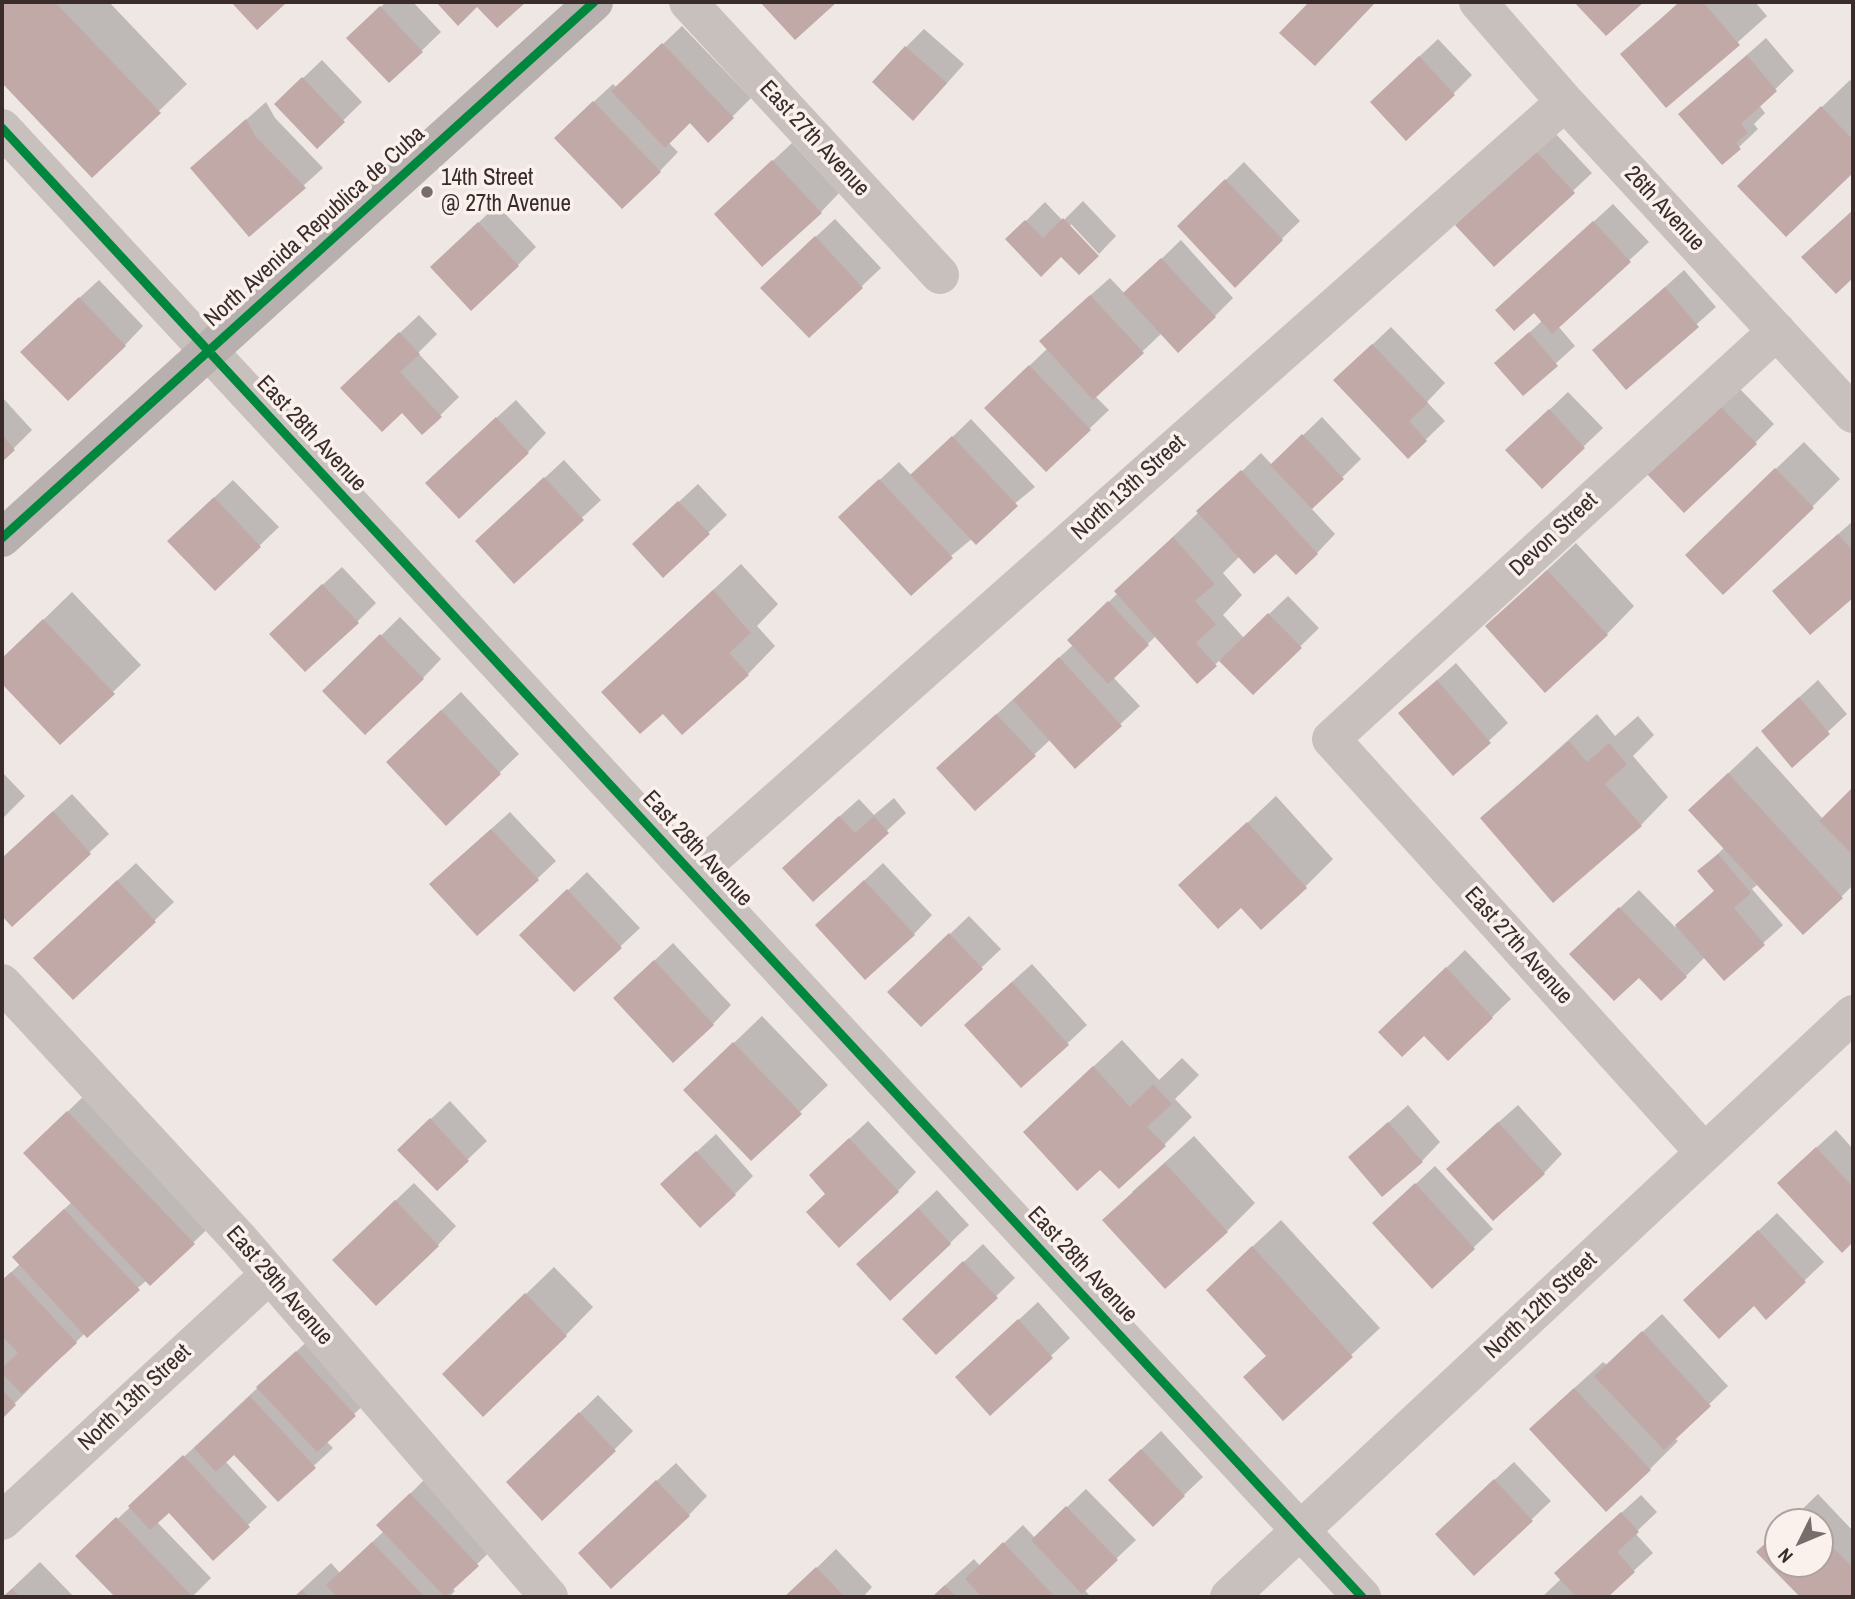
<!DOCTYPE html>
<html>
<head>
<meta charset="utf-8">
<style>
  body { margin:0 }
  #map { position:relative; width:1855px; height:1599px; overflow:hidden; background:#eee7e4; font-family:"Archivo Narrow",sans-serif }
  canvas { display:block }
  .frame { position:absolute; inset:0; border:4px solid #392c2b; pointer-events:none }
  .north { position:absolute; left:1764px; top:1508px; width:70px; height:70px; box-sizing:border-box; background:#faf1ed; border:2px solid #ada29f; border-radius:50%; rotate:227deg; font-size:19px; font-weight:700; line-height:28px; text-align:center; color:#392c2b }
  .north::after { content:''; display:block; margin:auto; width:24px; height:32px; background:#786d6c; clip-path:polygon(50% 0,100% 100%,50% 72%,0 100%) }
</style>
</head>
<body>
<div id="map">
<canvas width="1855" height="1599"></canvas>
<div class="frame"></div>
<div class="north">N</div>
</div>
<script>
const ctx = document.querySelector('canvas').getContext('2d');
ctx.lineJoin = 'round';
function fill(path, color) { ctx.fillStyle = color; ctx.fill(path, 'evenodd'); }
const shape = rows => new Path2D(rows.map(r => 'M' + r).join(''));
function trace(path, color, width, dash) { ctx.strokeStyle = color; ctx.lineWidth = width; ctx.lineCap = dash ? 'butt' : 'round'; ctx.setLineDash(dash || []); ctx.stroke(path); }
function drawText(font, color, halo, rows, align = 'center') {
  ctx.font = font + ' "Archivo Narrow",sans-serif'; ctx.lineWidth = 7; ctx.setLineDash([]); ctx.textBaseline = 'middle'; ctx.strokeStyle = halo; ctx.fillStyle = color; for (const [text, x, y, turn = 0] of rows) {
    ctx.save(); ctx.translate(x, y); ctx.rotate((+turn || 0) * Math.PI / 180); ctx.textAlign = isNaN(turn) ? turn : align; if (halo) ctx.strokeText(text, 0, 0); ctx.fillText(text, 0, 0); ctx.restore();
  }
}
const shadow = shape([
  [2,2,109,2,187,84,92,175,2,81],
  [386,2,413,2,441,32,390,81,349,38],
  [1679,2,1755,2,1767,16,1666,106,1622,55],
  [682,26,751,98,709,140,691,121,669,143,678,152,660,171,575,119,613,84,617,88],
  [924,29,964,64,932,100,906,47],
  [1766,38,1794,71,1759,105,1765,113,1754,124,1758,129,1722,163,1680,114],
  [1438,39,1472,75,1453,94,1391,83],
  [322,60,362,102,317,146,276,104],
  [1850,80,1853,83,1853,170,1786,235,1768,159],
  [266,102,275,118,323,168,249,235,192,168],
  [1555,133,1592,173,1494,265,1457,225],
  [792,143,839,193,821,212,735,196],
  [1244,162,1300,221,1235,285,1179,226],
  [1083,201,1116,236,1099,254,1071,224,1061,255,1008,239,1045,202,1063,221],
  [1613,204,1649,242,1558,326,1575,346,1523,393,1496,363,1543,320,1516,292],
  [497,205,536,247,518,265,451,249],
  [835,219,881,268,809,336,781,269],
  [1181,240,1233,298,1215,316,1162,333,1095,396,1109,410,1046,470,1005,389,1048,348,1060,322,1110,278,1125,294],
  [1684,270,1716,307,1626,387,1595,350],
  [99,280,143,326,125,345,41,333],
  [419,315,437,334,418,353,459,397,422,433,361,369],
  [1391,327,1445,383,1427,402,1445,421,1408,457,1354,362],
  [1739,388,1774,424,1755,443,1649,474],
  [1568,392,1603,428,1542,486,1526,432],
  [2,397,32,430,2,460],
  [516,400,546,433,528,452,446,464],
  [1322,417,1361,459,1311,508,1335,534,1317,553,1276,552,1240,556,1223,573,1242,595,1223,615,1244,638,1288,596,1319,628,1253,693,1220,660,1197,681,1156,636,1113,677,1140,706,1075,766,1051,739,1034,755,957,750,1073,645,1088,622,1118,593,1116,591,1261,453,1272,465],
  [971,419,1035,487,951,556,859,499,899,462,912,476],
  [1804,442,1840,479,1812,507,1715,527],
  [564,460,601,500,514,581,496,523],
  [233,480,279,527,215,588,188,522],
  [698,484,727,515,708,533,653,526],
  [1853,521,1853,596,1810,633,1774,591],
  [1576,543,1634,606,1607,634,1487,626],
  [741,564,778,604,757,626,775,646,748,674,663,711,603,692],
  [342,567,376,603,357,622,290,615],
  [72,592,141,665,60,743,2,681,2,660],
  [400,617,441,659,423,678,325,691],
  [1456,663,1508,723,1453,774,1400,713],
  [1818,680,1847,714,1792,765,1782,713],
  [461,692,519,754,446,824,406,743],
  [1597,714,1615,736,1638,716,1654,735,1633,756,1668,797,1641,825,1482,818],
  [1757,746,1823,819,1853,789,1853,885,1841,897,1758,884,1752,889,1783,925,1724,979,1705,957,1686,976,1640,975,1590,936,1639,890,1675,927,1715,890,1700,871,1725,847,1719,782],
  [2,772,25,796,2,819],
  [72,794,109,834,12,925,2,913,2,858],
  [1276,796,1333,859,1305,887,1241,905,1181,885],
  [894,798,906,813,813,899,803,849,859,799,874,815],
  [510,812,556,861,537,879,450,866],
  [136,863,174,902,73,998,54,939],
  [883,863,932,915,914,934,836,907],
  [587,872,640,928,574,990,540,917],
  [969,916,1001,949,921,1025,908,974],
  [673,943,731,1005,713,1024,634,980],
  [1465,950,1511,999,1492,1017,1424,1033,1399,1013],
  [1032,964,1087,1025,1022,1086,985,1006],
  [762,1016,828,1085,751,1159,714,1062],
  [1122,1040,1159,1080,1182,1058,1199,1075,1175,1099,1192,1117,1164,1145,1053,1104],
  [96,1084,222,1215,150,1284,147,1280,85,1333,2,1416,2,1281,20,1264,42,1229,72,1202,53,1126],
  [450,1101,487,1141,437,1189,418,1131],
  [1408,1105,1440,1142,1422,1161,1350,1157],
  [1518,1105,1562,1154,1544,1173,1467,1150],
  [868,1121,916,1172,898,1191,827,1193,830,1157],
  [1836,1130,1853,1149,1853,1240,1842,1251,1798,1164],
  [716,1134,753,1176,735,1194,681,1166],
  [1194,1136,1255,1203,1227,1231,1132,1192],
  [1435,1166,1493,1229,1433,1286,1393,1205],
  [414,1183,456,1226,438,1245,353,1241],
  [937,1190,969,1225,950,1243,877,1246],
  [1777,1213,1824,1262,1766,1317,1754,1304,1704,1282],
  [1281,1220,1380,1328,1283,1419,1267,1355,1236,1262],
  [983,1244,1015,1278,937,1353,923,1300],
  [554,1267,593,1307,566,1335,472,1346],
  [1038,1302,1070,1338,990,1413,976,1359],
  [1662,1314,1728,1386,1674,1438,1678,1441,1650,1469,1559,1402,1603,1362,1607,1365],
  [315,1334,373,1396,326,1441,333,1448,278,1499,234,1453,225,1461,267,1507,213,1558,169,1511,157,1522,211,1578,192,1597,117,1597,78,1556],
  [598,1395,633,1431,614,1450,527,1464],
  [1161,1431,1203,1477,1184,1495,1129,1461],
  [1514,1462,1551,1501,1474,1574,1456,1515],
  [676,1463,707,1496,689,1515,599,1534],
  [429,1475,496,1546,452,1588,455,1591,449,1597,294,1597,331,1563,340,1573,384,1531,397,1507],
  [1086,1489,1136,1540,1084,1589,1089,1595,1086,1597,932,1597,974,1559,980,1566,1023,1525,1035,1538],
  [1818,1494,1853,1531,1851,1597,1802,1597,1759,1552,1778,1533,1778,1564,1820,1564,1820,1522,1789,1522],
  [1641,1495,1657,1512,1635,1533,1653,1553,1605,1597,1542,1597,1561,1579,1575,1555],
  [836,1549,872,1587,863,1597,787,1597],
  [40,1562,74,1597,3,1597]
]);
const building = shape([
  [2,2,55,2,161,113,92,178,2,83],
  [231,2,283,2,285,4,257,30],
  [436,2,526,2,497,28,477,7,458,26],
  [760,2,837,2,795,40],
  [1309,2,1371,2,1374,4,1315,66,1279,33],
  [1574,2,1644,2,1606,36],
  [1680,2,1703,2,1740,45,1666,108,1620,54],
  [380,6,423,52,389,83,346,38],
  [662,43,734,118,708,143,690,123,665,148,611,91],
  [905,46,947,83,913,121,872,82],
  [1747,55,1777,91,1741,124,1748,133,1736,143,1741,149,1722,165,1678,114],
  [1419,56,1455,95,1406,141,1370,102],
  [302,77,345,122,317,149,274,104],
  [593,101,661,172,622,209,554,138],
  [1821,106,1853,140,1853,173,1786,237,1737,186],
  [246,119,256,137,306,188,249,237,190,168],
  [1535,150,1575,193,1494,267,1455,225],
  [772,160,822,213,762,267,714,214],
  [1225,179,1283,240,1235,288,1177,226],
  [1853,210,1853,278,1836,294,1801,257],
  [1063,218,1099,256,1079,275,1061,257,1041,277,1005,239,1025,220,1043,238],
  [1593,221,1631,262,1552,334,1534,313,1514,331,1495,310],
  [478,222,519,266,471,311,430,267],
  [815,236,863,288,809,338,760,288],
  [1161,258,1216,317,1178,353,1123,293],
  [1665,287,1699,327,1626,390,1592,350],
  [1090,295,1144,353,1093,400,1039,341],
  [79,297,126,346,68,401,20,352],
  [399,332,420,354,400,372,442,417,422,435,402,413,382,432,340,388],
  [1529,332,1558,366,1523,396,1494,363],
  [1372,344,1428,403,1409,421,1427,441,1408,459,1333,380],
  [1029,365,1091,430,1046,472,984,408],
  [1719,405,1757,444,1684,513,1647,474],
  [1549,409,1585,448,1542,489,1505,450],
  [496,417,529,453,459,519,425,483],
  [1302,434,1344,479,1312,509,1270,465],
  [2,435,15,450,2,462],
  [952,436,1018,506,976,545,910,475],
  [1775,468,1814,508,1723,595,1685,555],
  [1241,470,1318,554,1296,575,1276,554,1254,574,1196,511],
  [544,477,584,520,514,584,475,541],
  [879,479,953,558,911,596,838,517],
  [214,497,261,547,215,591,167,541],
  [678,501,710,534,663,578,632,544],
  [1838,534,1853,551,1853,598,1810,635,1772,591],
  [1173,537,1215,584,1195,601,1216,624,1196,643,1217,666,1197,684,1114,591],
  [1547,570,1608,635,1545,693,1485,626],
  [322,584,359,623,305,672,269,634],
  [713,590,751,633,729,653,749,675,682,735,663,714,640,734,601,692],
  [1108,601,1149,645,1108,684,1067,640],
  [1268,613,1302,648,1253,695,1219,661],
  [43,619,115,694,60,745,2,684,2,658],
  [380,634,424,679,365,735,322,691],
  [1059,657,1122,726,1075,769,1013,700],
  [1437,680,1491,743,1453,776,1398,713],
  [1799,697,1830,734,1792,768,1761,731],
  [441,710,501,774,446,826,386,762],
  [996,714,1036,756,975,811,936,768],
  [1569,741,1587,762,1609,743,1627,764,1605,784,1642,826,1553,903,1480,818],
  [1728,773,1843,898,1803,935,1688,810],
  [1853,787,1853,855,1819,821],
  [53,811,91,854,12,927,2,916,2,858],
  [839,816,855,833,874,816,889,833,813,902,782,868],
  [1247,822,1307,888,1261,930,1241,908,1218,929,1178,885],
  [491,829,539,880,477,936,429,884],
  [1718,854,1751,893,1734,908,1765,945,1724,981,1675,925,1714,891,1697,871],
  [117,880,156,922,73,1000,33,958],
  [864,880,915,935,865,980,815,925],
  [567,889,622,948,574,992,519,935],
  [1619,907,1687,977,1661,1001,1639,978,1614,1001,1569,954],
  [949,933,983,969,921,1027,887,992],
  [654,960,714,1025,673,1063,613,998],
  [1446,967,1493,1018,1448,1061,1424,1036,1402,1057,1378,1032],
  [1012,982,1069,1045,1021,1088,964,1025],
  [733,1042,802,1114,751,1161,683,1090],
  [1093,1066,1130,1107,1153,1084,1172,1104,1147,1127,1166,1146,1119,1189,1100,1170,1077,1191,1023,1132],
  [67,1111,195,1244,150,1286,23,1153],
  [430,1118,469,1161,437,1191,397,1150],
  [1388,1122,1423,1162,1382,1197,1348,1157],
  [1498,1122,1545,1174,1493,1221,1446,1169],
  [849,1138,899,1192,839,1248,806,1212,825,1194,809,1175],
  [1816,1147,1853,1187,1853,1242,1842,1253,1777,1183],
  [696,1151,736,1195,700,1228,660,1184],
  [1165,1163,1228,1232,1165,1289,1102,1220],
  [1415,1183,1475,1249,1432,1289,1372,1223],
  [395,1200,439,1246,376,1306,332,1260],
  [918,1208,951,1244,890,1301,856,1264],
  [64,1209,140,1290,87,1338,12,1257],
  [1758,1230,1806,1282,1766,1320,1754,1306,1719,1339,1683,1300],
  [1252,1246,1353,1357,1283,1421,1243,1377,1266,1356,1206,1290],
  [963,1261,998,1298,936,1355,902,1319],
  [11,1272,77,1343,22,1394,2,1373,2,1368,18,1353,2,1336,2,1280],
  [525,1293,567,1336,483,1417,442,1374],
  [1018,1319,1053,1358,990,1416,955,1377],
  [1642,1331,1711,1406,1664,1450,1594,1376],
  [296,1351,356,1416,317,1452,256,1387],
  [1574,1388,1651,1470,1606,1512,1529,1429],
  [2,1389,16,1405,2,1419],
  [250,1396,316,1468,278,1502,234,1455,216,1472,194,1448],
  [579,1412,616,1451,542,1521,506,1482],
  [1141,1449,1185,1496,1153,1527,1108,1480],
  [183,1455,250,1527,213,1561,169,1513,150,1530,128,1506],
  [1494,1479,1533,1521,1474,1576,1435,1534],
  [656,1480,690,1516,611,1589,578,1553],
  [410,1493,479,1566,445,1597,376,1525],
  [1066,1506,1118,1560,1082,1594,1031,1540],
  [1799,1511,1809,1522,1788,1522],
  [1621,1512,1639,1532,1617,1552,1635,1572,1608,1597,1576,1597,1554,1573],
  [116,1517,193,1597,115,1597,75,1556],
  [1778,1531,1778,1564,1820,1564,1820,1534,1853,1568,1853,1597,1800,1597,1756,1552],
  [372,1542,425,1597,337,1597,326,1585],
  [1003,1542,1055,1597,982,1597,965,1579],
  [816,1567,845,1597,784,1597],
  [945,1585,956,1597,932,1597],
  [12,1589,20,1597,2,1597],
  [302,1590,309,1597,294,1597]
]);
const minor = shape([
  [688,2,940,275],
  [1478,2,1565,102,1853,414],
  [2,128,1362,1597],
  [694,874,1565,102],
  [2,983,240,1240,549,1597],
  [1704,1152,1331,739,1777,331],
  [2,1521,269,1275],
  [1229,1597,1853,1014]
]);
const secondary = shape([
  [2,538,594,2]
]);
const cycleway = shape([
  [2,128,1362,1597],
  [2,538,594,2]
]);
const markers = [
  [427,192,7,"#786d6c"]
];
const streetNames = [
  ["East 27th Avenue",814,139,47],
  ["26th Avenue",1664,209,47],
  ["North Avenida Republica de Cuba",315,227,-42],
  ["East 28th Avenue",311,434,47],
  ["North 13th Street",1129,488,-42],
  ["Devon Street",1554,535,-43],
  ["East 28th Avenue",697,849,47],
  ["East 27th Avenue",1518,946,48],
  ["East 28th Avenue",1082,1265,47],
  ["East 29th Avenue",279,1286,49],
  ["North 12th Street",1541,1306,-43],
  ["North 13th Street",135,1398,-43]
];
const poiNames = [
  ["14th Street",441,179],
  ["@ 27th Avenue",441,205]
];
fill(shadow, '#0003');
fill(building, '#c1a9a7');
trace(minor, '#c8c0bd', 38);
trace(secondary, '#b8b0ae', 38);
trace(cycleway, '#00873e', 9);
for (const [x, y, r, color] of markers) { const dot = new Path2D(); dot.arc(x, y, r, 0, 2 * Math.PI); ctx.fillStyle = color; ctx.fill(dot); trace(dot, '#faf1ed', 2.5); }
drawText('23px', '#392c2b', '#faf1ed', streetNames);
drawText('23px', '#392c2b', '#faf1ed', poiNames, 'left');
</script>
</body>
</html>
